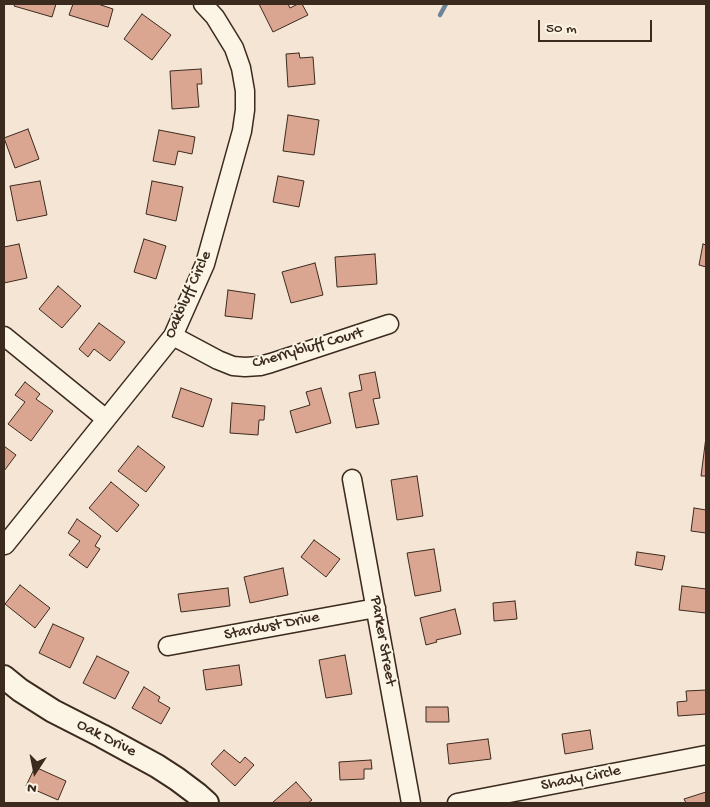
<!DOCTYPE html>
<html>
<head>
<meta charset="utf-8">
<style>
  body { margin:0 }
  #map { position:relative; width:710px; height:807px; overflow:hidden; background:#f5e5d4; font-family:"Gochi Hand",sans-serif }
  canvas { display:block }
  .frame { position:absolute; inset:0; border:5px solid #3b2a1e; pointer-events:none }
  .north { position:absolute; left:10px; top:747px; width:50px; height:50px; -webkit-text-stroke:4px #fcf5e5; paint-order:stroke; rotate:191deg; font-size:14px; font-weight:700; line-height:20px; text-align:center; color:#3b2a1e }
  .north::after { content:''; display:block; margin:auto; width:18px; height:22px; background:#3b2a1e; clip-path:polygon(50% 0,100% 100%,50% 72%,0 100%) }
  .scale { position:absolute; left:538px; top:20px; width:114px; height:22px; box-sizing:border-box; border:2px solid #3b2a1e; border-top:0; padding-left:6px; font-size:15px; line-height:18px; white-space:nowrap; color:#3b2a1e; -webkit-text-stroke:4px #fcf5e5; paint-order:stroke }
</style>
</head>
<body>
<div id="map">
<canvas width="710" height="807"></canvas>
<div class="frame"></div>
<div class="north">N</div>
<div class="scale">50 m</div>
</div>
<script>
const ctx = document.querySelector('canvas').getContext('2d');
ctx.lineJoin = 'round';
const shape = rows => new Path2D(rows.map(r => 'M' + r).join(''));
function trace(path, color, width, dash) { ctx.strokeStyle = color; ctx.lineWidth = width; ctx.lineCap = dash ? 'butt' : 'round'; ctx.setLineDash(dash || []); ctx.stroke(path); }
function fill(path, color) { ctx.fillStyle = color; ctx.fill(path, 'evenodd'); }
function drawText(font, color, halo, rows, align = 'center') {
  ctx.font = font + ' "Gochi Hand",sans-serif'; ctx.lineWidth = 4; ctx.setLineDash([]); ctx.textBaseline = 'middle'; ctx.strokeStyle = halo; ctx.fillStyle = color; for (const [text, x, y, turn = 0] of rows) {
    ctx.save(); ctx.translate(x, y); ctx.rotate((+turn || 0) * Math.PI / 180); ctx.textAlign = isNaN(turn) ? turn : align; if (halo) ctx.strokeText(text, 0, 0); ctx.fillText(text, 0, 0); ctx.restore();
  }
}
const stream = shape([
  [440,15,446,4]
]);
const building = shape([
  [15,4,56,4,52,17,14,6,15,4],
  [73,4,98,4,113,9,108,27,69,15,73,4],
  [259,4,288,4,290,8,298,4,302,4,308,15,273,32,259,4],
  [142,14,171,35,152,60,124,39,142,14],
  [299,53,300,58,313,57,315,84,288,87,286,54,299,53],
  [201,69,202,84,197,84,199,107,172,109,170,71,201,69],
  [288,115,319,120,314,155,283,151,288,115],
  [28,129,39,159,15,168,4,138,28,129],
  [159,130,195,137,192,154,178,151,175,165,153,161,159,130],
  [278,176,304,181,299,207,273,202,278,176],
  [40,181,47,215,17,221,10,186,40,181],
  [152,181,183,187,176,221,146,214,152,181],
  [144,239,166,246,156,279,134,272,144,239],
  [19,244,27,278,4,283,4,247,19,244],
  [703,244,706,245,706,267,699,265,703,244],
  [375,254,377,284,337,287,335,257,375,254],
  [315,263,323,295,291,303,282,272,315,263],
  [58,286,81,306,62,328,39,309,58,286],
  [228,290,255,294,252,319,225,316,228,290],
  [99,323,125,342,110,361,94,349,88,357,79,349,99,323],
  [375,372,380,398,373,399,379,424,356,428,349,393,362,390,359,375,375,372],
  [25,382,40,394,36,399,53,411,31,441,8,424,25,402,15,395,25,382],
  [181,388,212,399,203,427,172,417,181,388],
  [321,388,331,423,296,433,290,411,310,405,306,392,321,388],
  [232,403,265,406,264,420,259,420,258,435,230,433,232,403],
  [706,437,706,476,701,476,706,437],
  [4,446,16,455,4,471,4,446],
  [138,446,165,467,146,492,118,471,138,446],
  [417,476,423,516,397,520,391,480,417,476],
  [111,482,139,505,117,532,89,508,111,482],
  [694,508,706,510,706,533,691,531,694,508],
  [77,519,101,536,95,546,100,549,87,568,69,555,80,541,68,533,77,519],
  [314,540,340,559,326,577,301,557,314,540],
  [434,549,441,591,415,596,407,553,434,549],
  [637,552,665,556,662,570,635,565,637,552],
  [283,568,288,595,250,603,244,577,283,568],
  [20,585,50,608,35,628,5,604,20,585],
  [682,586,706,589,706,613,679,610,682,586],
  [228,588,230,606,181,612,178,594,228,588],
  [515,601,517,619,494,621,493,603,515,601],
  [455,609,461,634,436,640,437,642,426,645,420,618,455,609],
  [53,624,84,638,70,668,39,653,53,624],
  [345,655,352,694,326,698,319,660,345,655],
  [97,656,129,672,115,699,83,683,97,656],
  [239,665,242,685,206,690,203,670,239,665],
  [144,687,160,697,158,701,170,708,161,724,132,708,144,687],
  [706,690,706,714,678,716,677,702,687,701,686,691,706,690],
  [426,707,448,707,449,722,426,722,426,707],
  [590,730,593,749,565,754,562,734,590,730],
  [488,739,491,759,449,764,447,744,488,739],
  [224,750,240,763,245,757,254,765,235,786,211,764,224,750],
  [371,760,372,769,364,769,364,779,340,780,339,762,371,760],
  [35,767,66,781,58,800,26,786,35,767],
  [296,782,312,800,308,803,272,803,296,782],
  [706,792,706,803,686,803,684,799,706,792]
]);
const minor = shape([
  [4,336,106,419],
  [173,336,218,360,233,366,245,367,260,366,271,363,389,324],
  [352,479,411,803],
  [5,545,173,336,205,264,242,131,245,110,245,91,241,68,234,48,215,17,203,4],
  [168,646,376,608],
  [457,803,706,755]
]);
const tertiary = shape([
  [4,677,20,690,53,711,102,736,157,766,177,779,197,794,207,803]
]);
const streetNames = [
  ["Oakbluff Circle",189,295,-66],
  ["Cherrybluff Court",308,349,-16],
  ["Stardust Drive",272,627,-11],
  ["Parker Street",382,641,80],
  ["Oak Drive",106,739,27],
  ["Shady Circle",581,779,-11]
];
trace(stream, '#6f849a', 4.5);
fill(building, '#dba691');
trace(building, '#3b2a1e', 1);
trace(minor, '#3b2a1e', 21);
trace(tertiary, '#3b2a1e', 26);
trace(minor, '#fcf5e5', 18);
trace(tertiary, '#fcf5e5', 22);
drawText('16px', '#3b2a1e', '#fcf5e5', streetNames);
</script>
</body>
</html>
